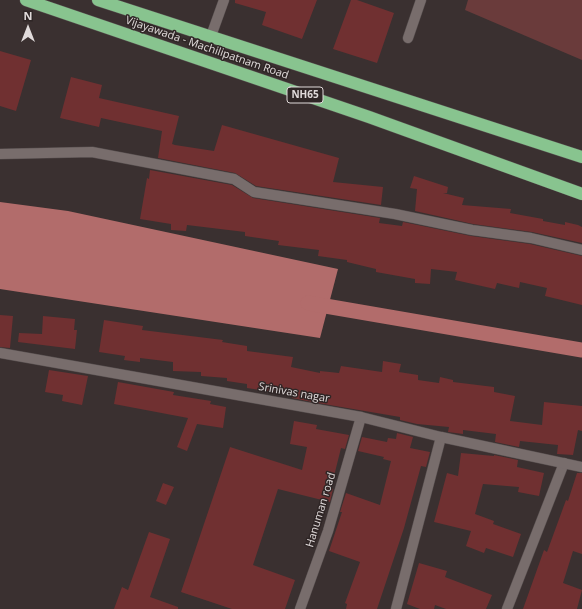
<!DOCTYPE html>
<html>
<head>
<meta charset="utf-8">
<style>
  body { margin:0 }
  #map { position:relative; width:582px; height:609px; overflow:hidden; background:#3a3030; font-family:"Open Sans",sans-serif }
  canvas { display:block }
  .north { position:absolute; left:8px; top:8px; width:40px; height:40px; -webkit-text-stroke:3px #2f2626; paint-order:stroke; rotate:0deg; font-size:11px; font-weight:700; line-height:16px; text-align:center; color:#e0dada }
  .north::after { content:''; display:block; margin:auto; width:14px; height:18px; background:#e0dada; clip-path:polygon(50% 0,100% 100%,50% 72%,0 100%) }
</style>
</head>
<body>
<div id="map">
<canvas width="582" height="609"></canvas>
<div class="north">N</div>
</div>
<script>
const ctx = document.querySelector('canvas').getContext('2d');
ctx.lineJoin = 'round';
function fill(path, color) { ctx.fillStyle = color; ctx.fill(path, 'evenodd'); }
const shape = rows => new Path2D(rows.map(r => 'M' + r).join(''));
function trace(path, color, width, dash) { ctx.strokeStyle = color; ctx.lineWidth = width; ctx.lineCap = dash ? 'butt' : 'round'; ctx.setLineDash(dash || []); ctx.stroke(path); }
function drawText(font, color, halo, rows, align = 'center') {
  ctx.font = font + ' "Open Sans",sans-serif'; ctx.lineWidth = 3; ctx.setLineDash([]); ctx.textBaseline = 'middle'; ctx.strokeStyle = halo; ctx.fillStyle = color; for (const [text, x, y, turn = 0] of rows) {
    ctx.save(); ctx.translate(x, y); ctx.rotate((+turn || 0) * Math.PI / 180); ctx.textAlign = isNaN(turn) ? turn : align; if (halo) ctx.strokeText(text, 0, 0); ctx.fillText(text, 0, 0); ctx.restore();
  }
}
const green = shape([
  [468,0,582,0,582,60,465,10]
]);
const water = shape([
  [0,202,68,211,338,269,320,338,0,289]
]);
const canal = shape([
  [308,303,582,350]
]);
const building = shape([
  [235,0,317,0,302,39,262,25,266,12,235,3],
  [351,0,357,0,394,13,377,63,333,49],
  [0,51,31,60,16,111,0,106],
  [71,77,102,85,99,98,179,116,172,144,175,145,214,151,222,125,339,158,333,182,383,187,381,205,256,186,235,173,158,158,162,131,101,118,99,127,60,118],
  [150,170,232,185,253,198,380,218,379,223,402,226,403,222,471,236,530,244,582,256,582,305,545,296,547,288,520,282,519,288,497,283,495,289,455,280,457,272,431,269,430,284,415,283,415,279,376,272,376,269,347,262,347,260,318,256,319,250,278,245,279,241,245,236,245,232,187,225,186,231,171,230,171,224,140,219,147,178,149,179],
  [414,176,448,187,447,193,443,193,464,198,462,205,511,209,510,213,543,219,543,221,565,225,565,222,578,225,582,227,582,243,532,232,473,224,415,211,417,189,410,188],
  [0,315,13,316,10,348,0,347],
  [43,316,75,319,74,330,77,330,75,349,18,342,19,333,42,334],
  [104,320,143,326,142,330,223,340,222,342,247,346,247,351,293,357,291,367,320,373,320,371,339,373,341,366,382,372,383,361,401,364,399,372,418,375,418,380,439,383,440,377,453,380,453,382,494,387,494,392,515,396,510,421,542,425,544,402,582,406,582,431,578,430,573,455,557,454,558,445,520,441,519,447,495,442,496,434,463,430,463,434,448,432,449,427,417,424,400,420,400,417,312,402,292,398,293,395,247,388,247,384,227,381,227,378,201,376,201,372,173,371,173,362,140,358,140,362,124,360,125,356,99,352],
  [49,370,88,376,82,405,62,401,63,395,45,392],
  [118,382,174,392,173,395,211,401,210,404,226,407,223,428,197,424,187,451,177,447,188,418,114,404],
  [294,421,317,425,316,429,349,435,345,449,341,448,331,488,333,489,330,502,278,489,253,565,295,580,285,609,232,609,181,592,230,447,302,470,307,447,290,444],
  [397,433,413,437,410,448,430,452,426,467,421,466,404,528,377,609,346,609,347,604,345,603,360,562,329,551,342,512,340,512,346,493,380,505,391,461,383,459,384,457,358,451,362,437,387,442,388,438,396,439],
  [461,453,494,456,494,455,518,460,517,467,544,473,539,496,518,492,519,487,483,484,475,514,494,521,493,524,521,534,513,557,486,548,484,553,466,546,471,531,434,522,447,473,458,476],
  [577,473,582,473,582,554,573,551,563,583,582,590,577,609,523,609,544,550,547,552,566,500,568,501],
  [163,483,174,487,166,505,156,501],
  [149,532,170,539,150,597,178,607,178,609,114,609,122,587,128,590],
  [419,563,447,571,445,577,492,595,486,609,446,609,435,605,434,609,420,609,407,604]
]);
const street = shape([
  [211,36,224,0],
  [408,38,421,0],
  [0,154,92,152,234,179,254,192,395,214,472,230,531,238,582,250],
  [300,609,328,531,361,417],
  [396,609,441,437],
  [507,609,564,463]
]);
const secondary = shape([
  [0,353,361,417,441,437,582,467]
]);
const highway = shape([
  [26,0,369,117,582,194],
  [98,0,582,157]
]);
const shields = [
  [305,95,36]
];
const shieldNames = [
  ["NH65",305,95]
];
const streetNames = [
  ["Vijayawada - Machilipatnam Road",207,48,19],
  ["Srinivas nagar",294,393,10],
  ["Hanuman road",321,510,-73]
];
fill(green, '#6a3b3b');
fill(water, '#b26c6b');
trace(canal, '#b26c6b', 15);
fill(building, '#703031');
trace(street, '#564e4e', 11);
trace(secondary, '#564e4e', 11);
trace(highway, '#564e4e', 13);
trace(street, '#786d6c', 10);
trace(secondary, '#786d6c', 10);
trace(highway, '#88c48f', 12);
for (const [x, y, w] of shields) { const box = new Path2D(); box.roundRect(x - w / 2, y - 8, w, 16, 3); ctx.fillStyle = '#2f2626'; ctx.fill(box); trace(box, '#e0dada', 1); }
drawText('bold 10px', '#e0dada', null, shieldNames);
drawText('11px', '#e0dada', '#2f2626', streetNames);
</script>
</body>
</html>
